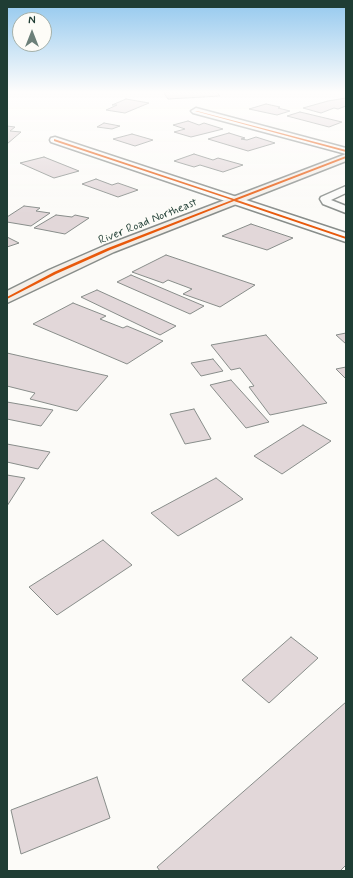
<!DOCTYPE html>
<html>
<head>
<meta charset="utf-8">
<style>
  body { margin:0 }
  #map { position:relative; width:353px; height:878px; overflow:hidden; background:#fcfbf8; font-family:Mynerve,sans-serif }
  canvas { display:block }
  .frame { position:absolute; inset:0; border:8px solid #1f3d34; pointer-events:none }
  .north { position:absolute; left:12px; top:12px; width:40px; height:40px; box-sizing:border-box; background:#fdfcf7; border:1px solid #a4b0a9; border-radius:50%; rotate:0deg; font-size:11px; font-weight:700; line-height:16px; text-align:center; color:#1f3d34 }
  .north::after { content:''; display:block; margin:auto; width:14px; height:18px; background:#6c8079; clip-path:polygon(50% 0,100% 100%,50% 72%,0 100%) }
</style>
</head>
<body>
<div id="map">
<canvas width="353" height="878"></canvas>
<div class="frame"></div>
<div class="north">N</div>
</div>
<script>
const ctx = document.querySelector('canvas').getContext('2d');
ctx.lineJoin = 'round';
function fill(path, color) { ctx.fillStyle = color; ctx.fill(path, 'evenodd'); }
const shape = rows => new Path2D(rows.map(r => 'M' + r).join(''));
function trace(path, color, width, dash) { ctx.strokeStyle = color; ctx.lineWidth = width; ctx.lineCap = dash ? 'butt' : 'round'; ctx.setLineDash(dash || []); ctx.stroke(path); }
function drawText(font, color, halo, rows, align = 'center') {
  ctx.font = font + ' Mynerve,sans-serif'; ctx.lineWidth = 3; ctx.setLineDash([]); ctx.textBaseline = 'middle'; ctx.strokeStyle = halo; ctx.fillStyle = color; for (const [text, x, y, turn = 0] of rows) {
    ctx.save(); ctx.translate(x, y); ctx.rotate((+turn || 0) * Math.PI / 180); ctx.textAlign = isNaN(turn) ? turn : align; if (halo) ctx.strokeText(text, 0, 0); ctx.fillText(text, 0, 0); ctx.restore();
  }
}
const building = shape([
  [194,91,216,91,220,96,168,99,163,92,194,91],
  [346,98,346,106,338,109,334,108,321,113,303,108,328,101,346,98],
  [126,99,149,103,125,113,106,110,117,105,112,105,126,99],
  [266,104,280,107,278,108,290,111,277,115,249,109,266,104],
  [300,112,342,122,329,127,287,116,300,112],
  [188,121,199,125,204,123,223,129,191,137,174,132,185,129,173,125,188,121],
  [104,123,120,126,112,129,97,127,104,123],
  [7,126,15,127,10,131,21,132,7,144,7,126],
  [229,133,245,138,241,139,247,140,256,137,275,143,248,151,208,139,229,133],
  [132,134,153,140,135,146,113,139,132,134],
  [194,154,213,160,218,158,243,165,223,172,200,165,194,167,174,161,194,154],
  [44,157,79,171,54,178,20,163,44,157],
  [96,179,112,185,118,183,138,190,118,197,82,184,96,179],
  [24,206,40,208,36,211,50,213,31,226,7,222,7,217,24,206],
  [56,215,72,217,75,215,89,218,65,234,34,228,56,215],
  [251,224,293,238,267,250,222,236,251,224],
  [7,237,19,243,7,247,7,237],
  [166,255,255,285,220,307,183,294,192,289,168,280,163,283,132,272,166,255],
  [131,275,204,306,190,314,117,282,131,275],
  [97,290,176,326,160,335,81,297,97,290],
  [73,303,106,316,100,319,123,328,127,326,163,341,127,364,33,324,73,303],
  [346,333,346,344,336,335,346,333],
  [266,335,327,403,270,415,249,387,254,386,240,368,231,370,211,345,266,335],
  [7,353,108,376,77,411,30,399,35,393,7,386,7,353],
  [213,359,223,371,201,376,191,363,213,359],
  [346,367,346,379,336,369,346,367],
  [231,380,269,422,246,428,210,385,231,380],
  [7,402,53,410,41,426,7,419,7,402],
  [194,409,211,439,185,444,170,414,194,409],
  [303,425,331,441,282,474,254,456,303,425],
  [7,444,50,452,38,469,7,462,7,444],
  [7,475,25,478,7,506,7,475],
  [216,478,243,499,178,536,151,513,216,478],
  [103,540,132,565,57,615,29,587,103,540],
  [291,637,318,658,269,703,242,680,291,637],
  [346,702,346,865,340,871,160,871,157,867,346,702],
  [97,777,110,818,21,854,11,810,97,777]
]);
const lane = shape([
  [346,186,346,193,331,200,346,206,346,213,323,204,320,199,321,197,346,186]
]);
const street = shape([
  [196,108,346,148,346,154,193,113,191,111,196,108],
  [55,137,346,233,346,242,51,142,50,140,51,138,55,137]
]);
const primary = shape([
  [346,154,346,161,114,252,7,303,7,291,49,270,104,246,346,154]
]);
const cycleway = shape([
  [195,111,197,111,346,150,346,152,195,111],
  [54,139,234,199,346,156,346,158,237,200,346,237,346,239,234,201,110,250,56,274,7,299,7,297,54,272,108,248,232,200,54,141,54,139]
]);
const farStreetnames = [
  ["River Road Northeast",148,222,-22]
];
fill(building, '#e2d7d9');
trace(building, '#888d8a', 1);
trace(lane, '#888d8a', 3);
trace(street, '#888d8a', 3);
trace(primary, '#888d8a', 3);
fill(lane, '#fbfbf9');
fill(street, '#fbfbf9');
fill(primary, '#f3eee8');
fill(cycleway, '#e8590c');
const sky = ctx.createLinearGradient(0, 0, 0, 214);
sky.addColorStop(0, '#93c8ee');
sky.addColorStop(0.43, '#fefdfc');
sky.addColorStop(1, '#fefdfc00');
ctx.fillStyle = sky;
ctx.fillRect(0, 0, 353, 214);
drawText('12px', '#1f3d34', '#fdfcf7', farStreetnames);
</script>
</body>
</html>
